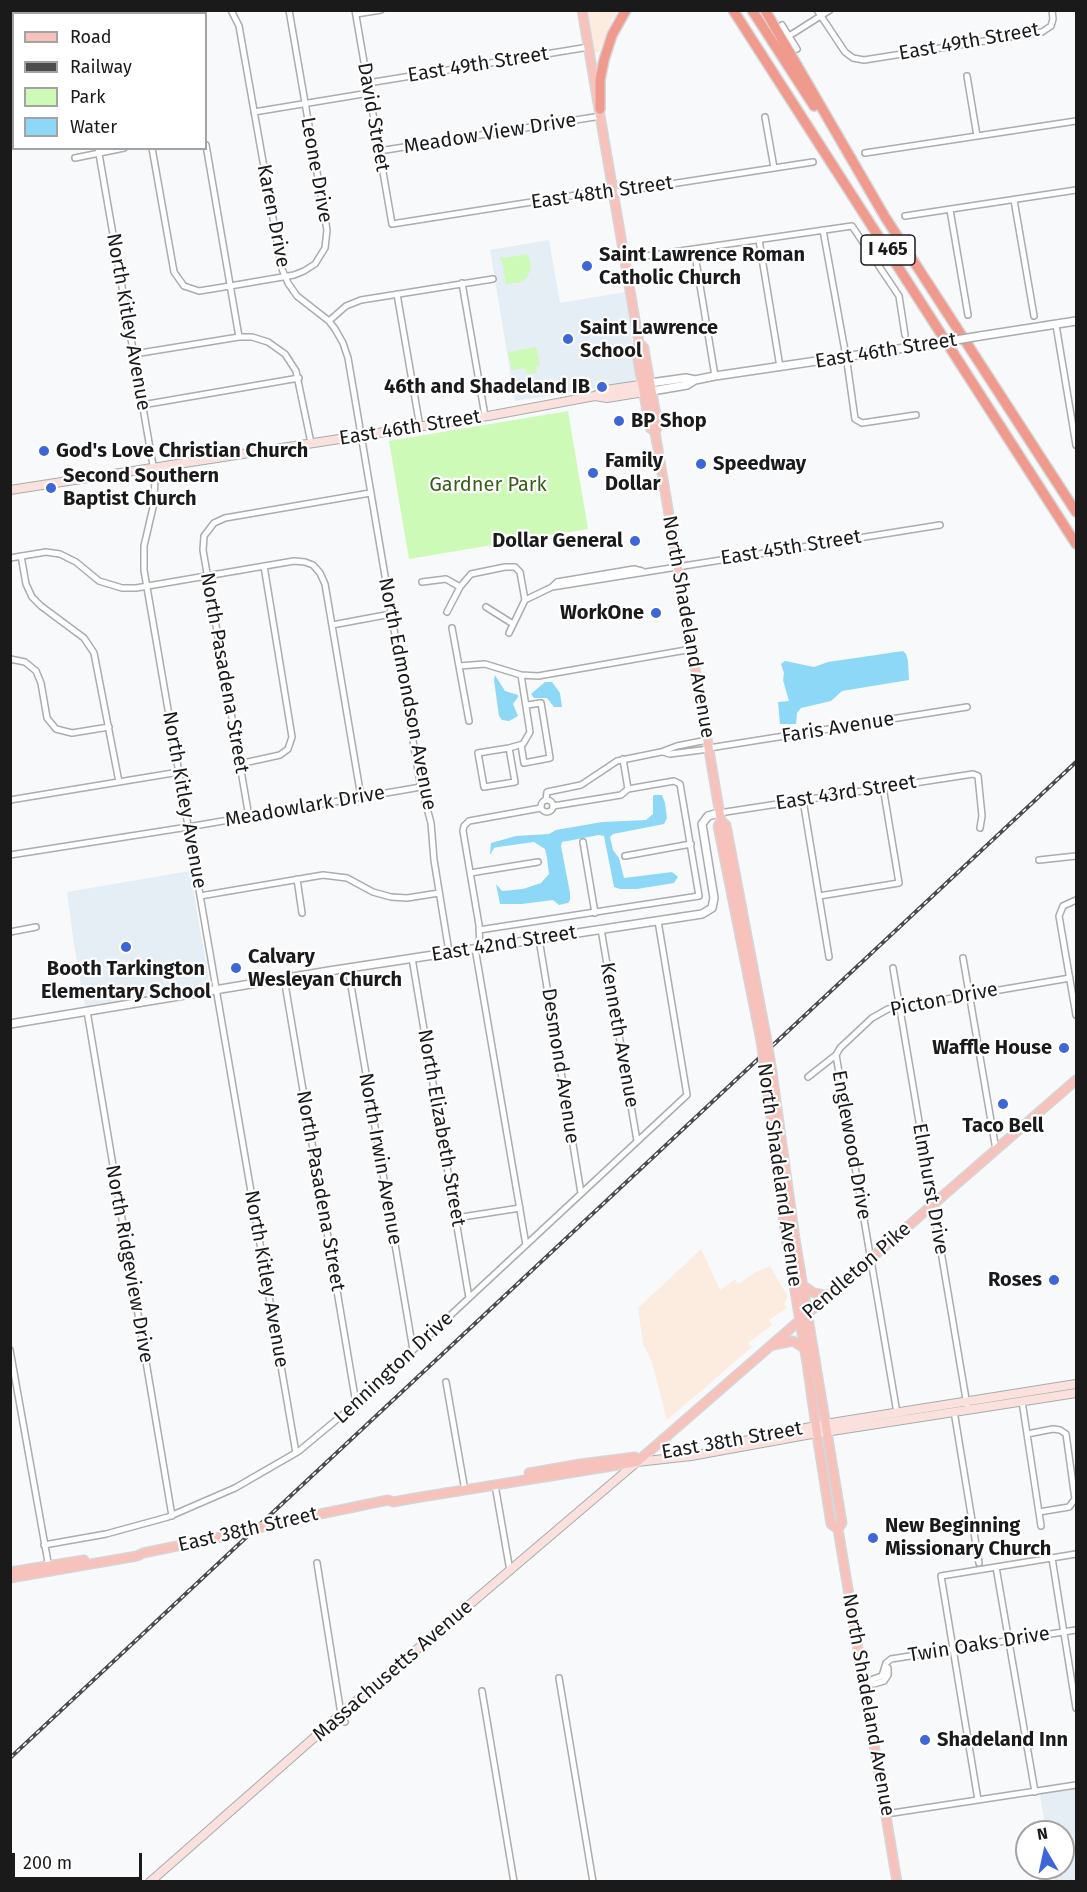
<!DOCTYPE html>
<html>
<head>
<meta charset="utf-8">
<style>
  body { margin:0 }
  #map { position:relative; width:1087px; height:1892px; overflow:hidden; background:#f7f9fb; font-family:"Fira Sans",sans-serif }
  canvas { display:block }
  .frame { position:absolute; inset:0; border:12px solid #1a1a1b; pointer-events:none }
  .legend { position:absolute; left:12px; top:12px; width:195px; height:138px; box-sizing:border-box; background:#fff; border:2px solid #a3a3a4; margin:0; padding:8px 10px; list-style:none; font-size:18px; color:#1a1a1b }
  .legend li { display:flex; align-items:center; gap:12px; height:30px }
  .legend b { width:30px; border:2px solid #a3a3a4 }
  .north { position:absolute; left:1015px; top:1820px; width:60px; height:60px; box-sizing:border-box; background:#fff; border:2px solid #a3a3a4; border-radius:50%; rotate:351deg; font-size:16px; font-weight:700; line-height:24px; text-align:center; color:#1a1a1b }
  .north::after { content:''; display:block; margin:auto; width:21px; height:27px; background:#3d66d7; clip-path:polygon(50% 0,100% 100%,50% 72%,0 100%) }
  .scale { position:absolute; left:12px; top:1853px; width:130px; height:27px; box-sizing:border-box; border:3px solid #1a1a1b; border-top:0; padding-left:8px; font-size:18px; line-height:21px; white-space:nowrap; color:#1a1a1b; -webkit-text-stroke:4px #fff; paint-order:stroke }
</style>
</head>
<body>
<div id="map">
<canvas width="1087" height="1892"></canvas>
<div class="frame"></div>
<ul class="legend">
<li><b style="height:8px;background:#f6c2bb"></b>Road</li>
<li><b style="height:8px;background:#4c4c4e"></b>Railway</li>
<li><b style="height:16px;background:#cdfab6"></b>Park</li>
<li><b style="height:16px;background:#8dd8f7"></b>Water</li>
</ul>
<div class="north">N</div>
<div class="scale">200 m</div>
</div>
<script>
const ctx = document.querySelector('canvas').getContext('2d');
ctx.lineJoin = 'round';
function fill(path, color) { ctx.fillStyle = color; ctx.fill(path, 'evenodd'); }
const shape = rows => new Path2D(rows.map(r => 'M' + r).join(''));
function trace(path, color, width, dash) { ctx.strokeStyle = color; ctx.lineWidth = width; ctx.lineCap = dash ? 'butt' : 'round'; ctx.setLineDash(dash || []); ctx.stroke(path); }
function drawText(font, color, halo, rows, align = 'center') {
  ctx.font = font + ' "Fira Sans",sans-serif'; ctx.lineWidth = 4.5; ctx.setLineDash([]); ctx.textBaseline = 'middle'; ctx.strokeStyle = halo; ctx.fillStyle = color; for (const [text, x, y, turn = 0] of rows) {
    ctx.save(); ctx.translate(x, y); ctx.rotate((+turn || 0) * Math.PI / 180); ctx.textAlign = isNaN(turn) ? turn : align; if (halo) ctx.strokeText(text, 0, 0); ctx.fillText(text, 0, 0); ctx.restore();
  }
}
const commercial = shape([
  [586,11,618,11,611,22,599,52,594,53],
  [701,1249,720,1290,735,1279,738,1284,756,1272,770,1266,788,1297,784,1304,787,1308,769,1320,772,1325,748,1343,752,1347,667,1420,652,1362,643,1344,638,1308]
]);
const built = shape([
  [549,240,560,303,625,292,637,376,633,382,515,401,490,250],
  [190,871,210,987,85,1006,75,951,67,892],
  [1076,1789,1076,1881,1054,1881,1052,1868,1063,1868,1063,1832,1046,1832,1040,1794]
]);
const green = shape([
  [527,254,530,260,531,268,527,277,522,282,506,284,502,261,500,259,502,256,504,258],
  [536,347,540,365,536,366,537,373,527,374,525,368,512,370,508,352],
  [568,411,588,529,409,559,389,441]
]);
const water = shape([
  [903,651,906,654,908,661,909,680,842,691,831,701,801,708,797,713,796,724,780,724,778,702,789,701,783,680,784,673,781,664,785,661,814,667,828,662],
  [495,675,505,691,518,695,518,697,513,704,518,716,509,721,502,720,499,716,494,680],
  [545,682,552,682,560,693,562,707,554,707,547,698,534,698,531,694],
  [655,795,662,795,665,803,667,818,664,824,613,834,610,837,613,850,619,858,624,878,672,872,678,877,674,883,637,889,620,889,614,887,604,836,599,835,562,842,561,846,570,893,570,900,568,903,559,905,553,900,522,904,500,904,496,884,502,891,523,889,541,883,549,874,547,858,545,849,534,842,498,847,494,848,490,855,491,843,516,836,549,834,556,830,602,822,646,820,653,814,653,796]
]);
const minor = shape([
  [74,10,75,14],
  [129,10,129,14],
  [182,10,183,14],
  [231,10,239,26,282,269,288,283,297,296,329,321,335,329,343,343,348,358,420,782,431,823,434,860,449,952],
  [355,10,392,224,608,190,619,192,813,162],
  [817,10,845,52,853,58,864,60,1042,32,1051,26,1053,19,1052,10],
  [140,14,157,10],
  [356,14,381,10],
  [782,25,797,49],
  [10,32,14,49],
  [789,36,830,10],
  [967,76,977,136],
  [368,83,589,47],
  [10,98,14,95],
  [254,112,369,93],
  [765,117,774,168],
  [206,145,239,337],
  [98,148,155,477,154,503,144,546,144,570,296,1453],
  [152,148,174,272,184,286,199,291,230,286,294,275,304,271,315,264,325,248,327,230,289,10],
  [379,151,601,116],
  [865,153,1076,121],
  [75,158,124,148],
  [1014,200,1034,316],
  [950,210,968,315],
  [905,216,1076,190],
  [823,230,847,362,855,419,862,423,916,415],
  [759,240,780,367],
  [694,249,715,376],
  [625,259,852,226,899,296,905,335],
  [462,283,485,416],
  [397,294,420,427],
  [329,321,346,306,361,300,493,279],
  [1056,325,1076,445],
  [134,354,239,337,252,337,268,342,285,354,296,371,311,443],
  [142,405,299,378],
  [21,556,26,584,32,597,41,606,84,638,94,653,119,782],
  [10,558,46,552,60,554,76,562,99,581,122,588,136,588,294,561,305,562,313,565,320,573,325,584,361,797],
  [422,582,446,579,460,587],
  [552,587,940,525],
  [525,600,552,587,557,582,634,569,642,571],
  [486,607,513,624],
  [447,612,460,587,471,574,505,567,515,567,520,572,525,600,509,633],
  [332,625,391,614],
  [452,628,469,721],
  [10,659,25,662,36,671,41,683,47,718,56,729,72,733,109,727],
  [459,666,485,664,521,675,538,676,692,649],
  [521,745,524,763,550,758,541,703,527,705],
  [509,748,515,782,484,787,478,753,509,748],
  [509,748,523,744,530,732,521,675],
  [709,748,967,707],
  [663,752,670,754,709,749],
  [623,759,628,789],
  [239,764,280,755,288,749,292,737,264,566],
  [10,800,179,772],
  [546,800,547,792,581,785,617,761,661,752,677,746,707,740],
  [803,800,829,957],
  '541 806a6 6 0 1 1 12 0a6 6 0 1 1-12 0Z',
  [553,806,621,795,628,789],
  [719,813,973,774,978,776,982,816,980,828],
  [249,817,203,550,204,536,214,523,225,518,370,493],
  [583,842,595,913],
  [10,855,188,827,421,787],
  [625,856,691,844],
  [1039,860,1076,856],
  [470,873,538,862],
  [297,879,302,913],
  [200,896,323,875,347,878,373,892,391,897,407,898,439,893],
  [819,896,899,883,883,787],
  [1076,900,1063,906,1059,916,1076,1015],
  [601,929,637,1141],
  [479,930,699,896,680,784,674,781,628,789],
  [10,932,36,927],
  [539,939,581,1193],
  [475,948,526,1245],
  [480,948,479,925,463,831,464,826,469,821,541,808],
  [412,958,469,1298],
  [963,958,996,1150],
  [348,968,413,1350],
  [893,968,967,1405],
  [284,978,356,1403],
  [87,1011,172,1516],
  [836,1055,897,1413],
  [808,1077,836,1055,840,1048,872,1018,888,1009,1070,978],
  [456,1218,520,1208],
  [10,1350,49,1568],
  [446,1382,464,1485],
  [1022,1401,1041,1526],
  [954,1411,979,1563],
  [1027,1434,1053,1429,1060,1430,1066,1434,1075,1499,1069,1507,1039,1512],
  [495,1485,510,1571],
  [44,1545,106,1534,168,1517,235,1488,299,1451,353,1406,687,1095,658,921],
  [1052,1558,1076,1708],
  [317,1563,341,1714,345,1722],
  [996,1567,1035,1792],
  [559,1678,593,1882],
  [870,1682,873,1679,882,1676,886,1663,891,1659,1076,1630],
  [868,1683,874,1684,884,1681,888,1675,888,1668,886,1666],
  [482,1691,514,1882],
  [978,1800,941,1576,1076,1554],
  [886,1814,1076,1785]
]);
const tertiary = shape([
  [980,336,1076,321],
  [650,383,686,378,695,380],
  [652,391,687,385,695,380,715,376,932,344],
  [10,1024,329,971,702,914,712,908,714,898,702,824,708,816,719,813]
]);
const secondary = shape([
  [595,396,607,398,650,391],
  [10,490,488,416,595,396,606,390,646,384],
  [720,1446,825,1424,1076,1384],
  [150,1882,341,1714,637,1462,691,1456,806,1435,1076,1393]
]);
const primary = shape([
  [582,10,639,343,644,348,645,355,658,426,655,432],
  [639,343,636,349,650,428,655,432,721,821,718,826,761,1041],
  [721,821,726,825,766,1036],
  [772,1072,795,1239,842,1523,838,1529],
  [766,1077,785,1231,807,1363,818,1441,831,1524,838,1529,897,1882],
  [802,1285,814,1293,829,1296],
  [773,1345,793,1341,805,1349],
  [529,1473,580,1464,635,1457],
  [296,1519,388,1500,393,1502,415,1498,637,1462,1076,1080],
  [10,1572,84,1560],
  [10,1578,137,1556,143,1553,226,1536]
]);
const motorway = shape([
  [733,10,1076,544],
  [752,10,814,106],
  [765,10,885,217,1076,512],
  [600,109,600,80,604,60,612,35,626,10]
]);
const rail = shape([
  [10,1758,1076,762]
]);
const tertiaryBridge = shape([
  [932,344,980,336]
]);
const primaryBridge = shape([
  [766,1036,772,1072],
  [761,1041,766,1077],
  [226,1536,296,1519]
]);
const markers = [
  [587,266,6,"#3d66d7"],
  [568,339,6,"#3d66d7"],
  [602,387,6,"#3d66d7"],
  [619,421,6,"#3d66d7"],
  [44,451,6,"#3d66d7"],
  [701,464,6,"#3d66d7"],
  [593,473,6,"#3d66d7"],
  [51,488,6,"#3d66d7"],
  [635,541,6,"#3d66d7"],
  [656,613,6,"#3d66d7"],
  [126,947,6,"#3d66d7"],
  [236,968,6,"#3d66d7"],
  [1064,1048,6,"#3d66d7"],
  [1003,1104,6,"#3d66d7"],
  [1054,1280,6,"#3d66d7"],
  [873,1538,6,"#3d66d7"],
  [925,1740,6,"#3d66d7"]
];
const shields = [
  [888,250,54]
];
const shieldNames = [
  ["I 465",888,250]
];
const streetNames = [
  ["East 49th Street",969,42,-10],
  ["East 49th Street",478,65,-9],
  ["David Street",373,117,80],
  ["Meadow View Drive",490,134,-9],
  ["Leone Drive",316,170,80],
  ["East 48th Street",602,193,-8],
  ["Karen Drive",273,216,79],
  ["North Kitley Avenue",128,322,80],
  ["East 46th Street",886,351,-9],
  ["East 46th Street",410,428,-9],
  ["East 45th Street",791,548,-9],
  ["North Shadeland Avenue",688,627,80],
  ["North Pasadena Street",224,673,80],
  ["North Edmondson Avenue",407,694,79],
  ["Faris Avenue",838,728,-9],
  ["East 43rd Street",846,793,-9],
  ["North Kitley Avenue",184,800,80],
  ["Meadowlark Drive",305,807,-10],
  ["East 42nd Street",504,944,-9],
  ["Picton Drive",944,1000,-11],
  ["Kenneth Avenue",619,1035,80],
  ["Desmond Avenue",560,1066,81],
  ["North Elizabeth Street",441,1128,80],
  ["Englewood Drive",851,1145,80],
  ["North Irwin Avenue",380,1159,80],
  ["North Shadeland Avenue",779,1175,82],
  ["Elmhurst Drive",930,1189,80],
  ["North Pasadena Street",320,1191,80],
  ["North Ridgeview Drive",129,1264,80],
  ["Pendleton Pike",857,1271,-41],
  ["North Kitley Avenue",266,1279,80],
  ["Lennington Drive",394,1368,-43],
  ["East 38th Street",732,1441,-10],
  ["East 38th Street",248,1530,-13],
  ["Twin Oaks Drive",979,1645,-9],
  ["Massachusetts Avenue",393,1671,-41],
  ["North Shadeland Avenue",868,1705,80]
];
const poiNames = [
  ["Saint Lawrence Roman",599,255],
  ["Catholic Church",599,278],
  ["Saint Lawrence",580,328],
  ["School",580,351],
  ["46th and Shadeland IB",590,387,"right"],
  ["BP Shop",631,421],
  ["God's Love Christian Church",56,451],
  ["Family",605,461],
  ["Dollar",605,484],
  ["Speedway",713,464],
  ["Second Southern",63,476],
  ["Baptist Church",63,499],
  ["Dollar General",623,541,"right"],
  ["WorkOne",644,613,"right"],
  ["Calvary",248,957],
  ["Wesleyan Church",248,980],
  ["Booth Tarkington",126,969,"center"],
  ["Elementary School",126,992,"center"],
  ["Waffle House",1052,1048,"right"],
  ["Taco Bell",1003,1126,"center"],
  ["Roses",1042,1280,"right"],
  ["New Beginning",885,1526],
  ["Missionary Church",885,1549],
  ["Shadeland Inn",937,1740]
];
const parkNames = [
  ["Gardner Park",488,485]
];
fill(commercial, '#fcece0');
fill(built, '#e5edf5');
fill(green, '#cdfab6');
fill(water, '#8dd8f7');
trace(minor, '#aaacae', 8);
trace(tertiary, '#aaacae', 10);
trace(secondary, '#aaacae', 10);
trace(primary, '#d6d6d6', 11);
trace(motorway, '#d6d6d6', 12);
trace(minor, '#fff', 5);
trace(tertiary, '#fff', 7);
trace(secondary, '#fae1dd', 8);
trace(primary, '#f6c2bb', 8);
trace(motorway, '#f09a8e', 9);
trace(rail, '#4c4c4e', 4);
trace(rail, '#fff', 1.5, [4.5]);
trace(tertiaryBridge, '#aaacae', 10, []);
trace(primaryBridge, '#d6d6d6', 11, []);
trace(tertiaryBridge, '#fff', 7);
trace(primaryBridge, '#f6c2bb', 8);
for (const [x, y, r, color] of markers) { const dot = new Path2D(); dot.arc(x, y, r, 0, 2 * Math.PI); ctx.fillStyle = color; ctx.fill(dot); trace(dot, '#fff', 2); }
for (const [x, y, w] of shields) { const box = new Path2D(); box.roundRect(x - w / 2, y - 15, w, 30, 4.5); ctx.fillStyle = '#fff'; ctx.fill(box); trace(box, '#1a1a1b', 1.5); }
drawText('bold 18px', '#1a1a1b', null, shieldNames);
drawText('20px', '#1a1a1b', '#fff', streetNames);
drawText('bold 20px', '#1a1a1b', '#fff', poiNames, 'left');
drawText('20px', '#355e18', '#fff', parkNames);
</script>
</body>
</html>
